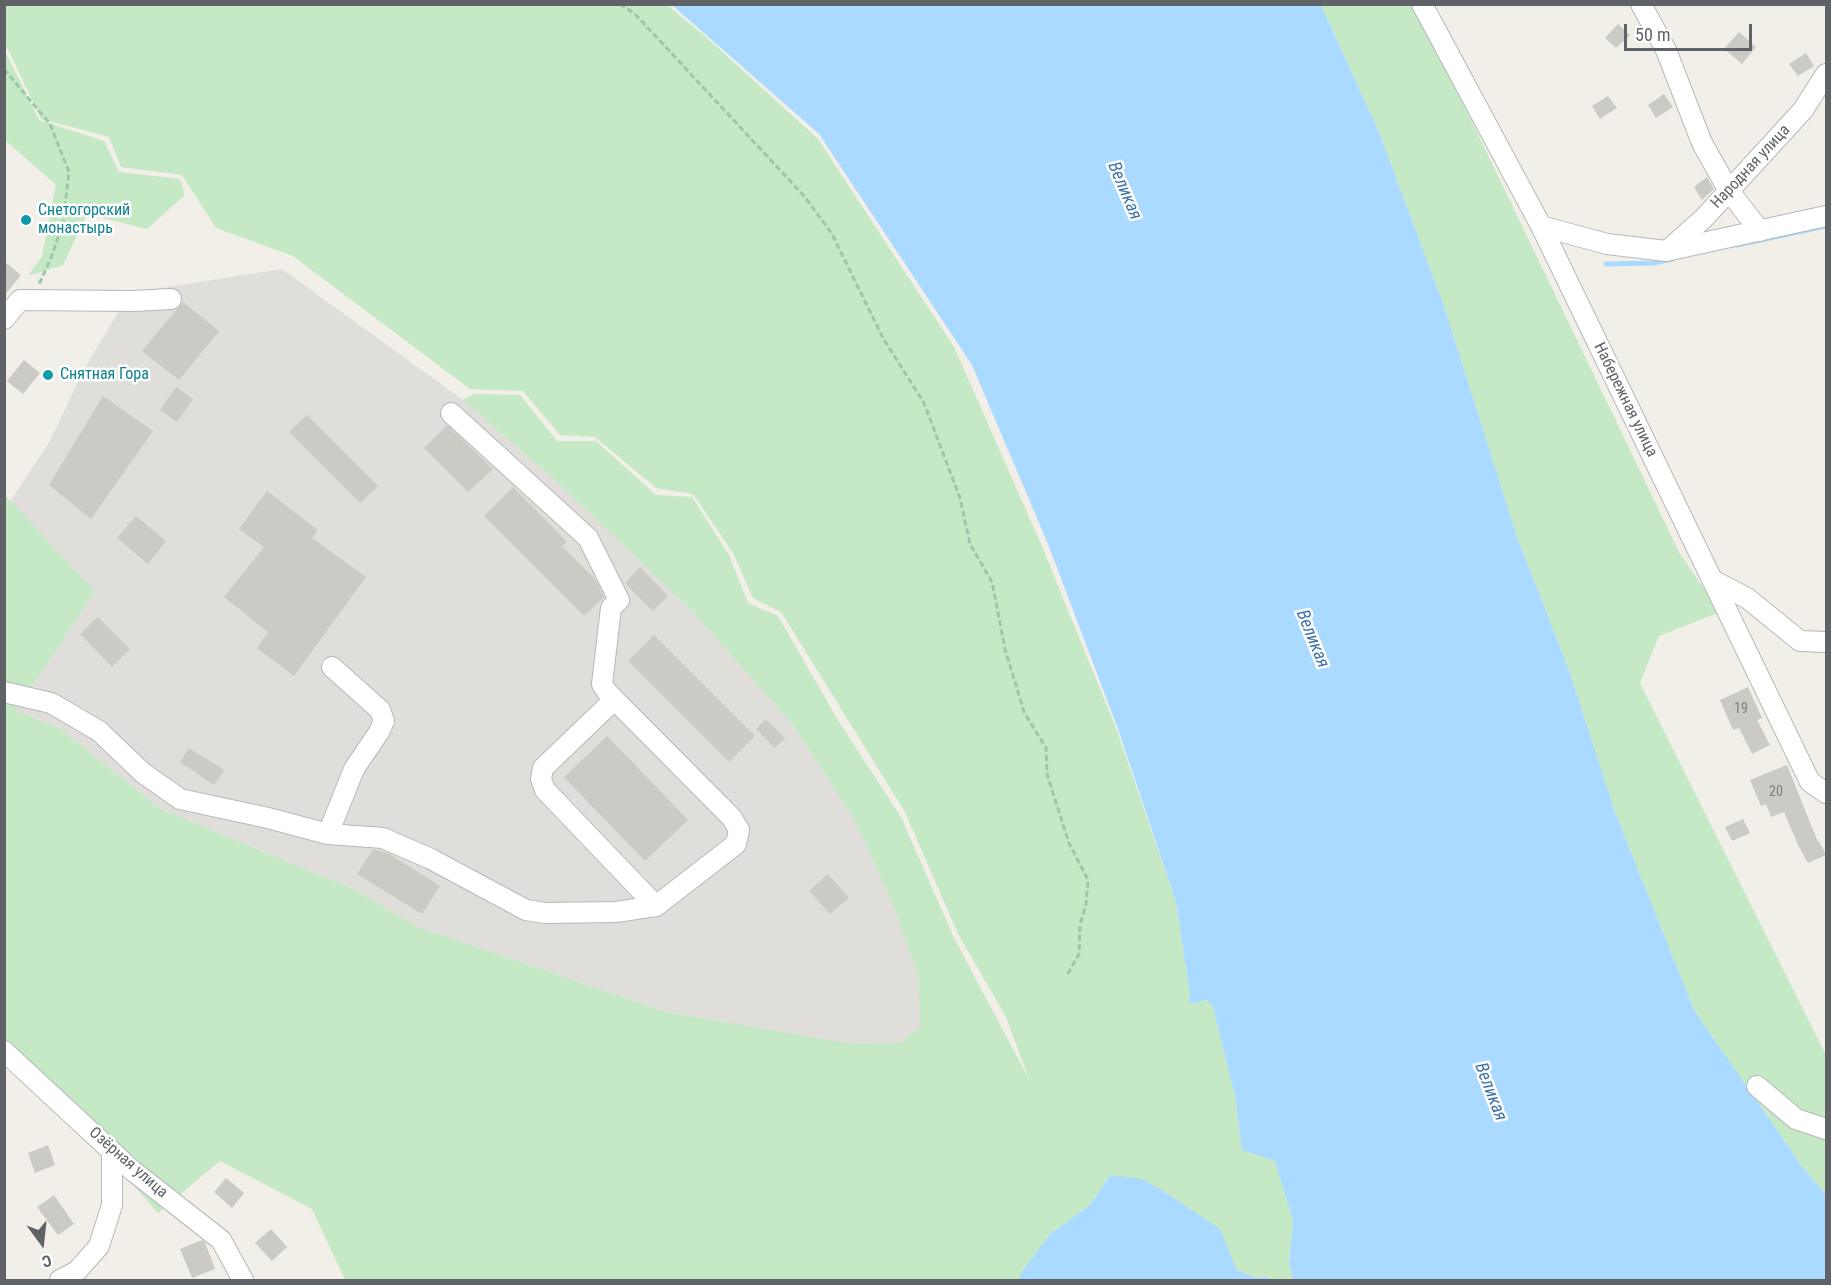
<!DOCTYPE html>
<html>
<head>
<meta charset="utf-8">
<style>
  body { margin:0 }
  #map { position:relative; width:1831px; height:1285px; overflow:hidden; background:#f1efe8; font-family:"Roboto Condensed",sans-serif }
  canvas { display:block }
  .frame { position:absolute; inset:0; border:6px solid #5f6368; pointer-events:none }
  .north { position:absolute; left:12px; top:1213px; width:60px; height:60px; -webkit-text-stroke:4px #fff; paint-order:stroke; rotate:165deg; font-size:16px; font-weight:700; line-height:24px; text-align:center; color:#5f6368 }
  .north::after { content:''; display:block; margin:auto; width:21px; height:27px; background:#5f6368; clip-path:polygon(50% 0,100% 100%,50% 72%,0 100%) }
  .scale { position:absolute; left:1624px; top:24px; width:128px; height:27px; box-sizing:border-box; border:3px solid #5f6368; border-top:0; padding-left:8px; font-size:18px; line-height:21px; white-space:nowrap; color:#5f6368; -webkit-text-stroke:4px #fff; paint-order:stroke }
</style>
</head>
<body>
<div id="map">
<canvas width="1831" height="1285"></canvas>
<div class="frame"></div>
<div class="north">С</div>
<div class="scale">50 m</div>
</div>
<script>
const ctx = document.querySelector('canvas').getContext('2d');
ctx.lineJoin = 'round';
function fill(path, color) { ctx.fillStyle = color; ctx.fill(path, 'evenodd'); }
const shape = rows => new Path2D(rows.map(r => 'M' + r).join(''));
function trace(path, color, width, dash) { ctx.strokeStyle = color; ctx.lineWidth = width; ctx.lineCap = dash ? 'butt' : 'round'; ctx.setLineDash(dash || []); ctx.stroke(path); }
function drawText(font, color, halo, rows, align = 'center') {
  ctx.font = font + ' "Roboto Condensed",sans-serif'; ctx.lineWidth = 5; ctx.setLineDash([]); ctx.textBaseline = 'middle'; ctx.strokeStyle = halo; ctx.fillStyle = color; for (const [text, x, y, turn = 0] of rows) {
    ctx.save(); ctx.translate(x, y); ctx.rotate((+turn || 0) * Math.PI / 180); ctx.textAlign = isNaN(turn) ? turn : align; if (halo) ctx.strokeText(text, 0, 0); ctx.fillText(text, 0, 0); ctx.restore();
  }
}
const industrial = shape([
  [282,269,463,400,556,481,691,610,793,725,856,822,893,905,918,976,922,1027,900,1043,848,1044,666,1012,416,926,353,889,161,809,59,728,16,711,95,591,10,502,50,441,81,375,129,293]
]);
const green = shape([
  [5,5,667,5,707,38,818,139,954,347,1041,544,1116,728,1176,902,1190,994,1189,1003,1207,1000,1213,1007,1235,1096,1242,1150,1275,1161,1293,1221,1289,1263,1293,1277,1290,1280,1271,1280,1268,1277,1256,1278,1237,1270,1219,1229,1170,1195,1110,1175,1089,1206,1050,1234,1023,1270,1018,1280,345,1280,312,1209,220,1161,158,1213,90,1136,5,1057,4,494,95,591,16,711,59,728,161,809,353,889,416,926,666,1012,853,1044,900,1043,921,1027,918,976,893,905,856,822,793,725,691,610,556,481,463,400,474,394,520,395,557,441,596,441,656,495,692,497,729,555,748,603,778,616,839,722,901,817,954,938,1030,1081,1005,1015,958,934,905,812,781,612,753,598,733,553,693,494,656,488,595,437,560,435,523,391,470,389,293,256,216,228,182,175,121,167,109,137,41,119,9,51,5,45],
  [1321,5,1411,5,1459,95,1680,554,1720,612,1659,636,1640,683,1826,1055,1826,1195,1804,1169,1694,1010,1615,812,1569,670,1517,537,1444,306,1379,132],
  [4,49,39,120,104,141,119,172,180,179,185,195,147,229,87,214,63,265,28,276,42,256,56,185,5,140]
]);
const water = shape([
  [672,5,1321,5,1379,132,1444,306,1517,537,1569,670,1615,812,1694,1010,1804,1169,1826,1195,1826,1280,1290,1280,1293,1277,1289,1263,1293,1221,1275,1161,1242,1150,1235,1096,1213,1007,1207,1000,1189,1004,1190,994,1176,902,1118,729,1048,544,972,365,819,134],
  [1110,1175,1142,1179,1170,1195,1220,1229,1237,1270,1256,1278,1268,1277,1271,1280,1018,1280,1023,1270,1050,1234,1089,1206]
]);
const stream = shape([
  [1737,245,1826,226],
  [1606,264,1654,263,1672,259]
]);
const building = shape([
  [1618,24,1630,35,1616,48,1605,38],
  [1739,32,1756,47,1742,64,1724,49],
  [1806,53,1814,66,1798,76,1789,64],
  [1664,94,1673,107,1656,118,1648,105],
  [1608,96,1617,108,1600,119,1592,106],
  [1707,177,1714,189,1702,200,1694,187],
  [4,261,21,275,4,296],
  [183,302,219,331,179,380,142,351],
  [24,360,40,373,23,394,7,381],
  [176,387,193,399,177,422,160,410],
  [103,396,153,431,91,519,49,485],
  [307,415,378,486,360,503,289,432],
  [447,425,493,469,468,492,424,448],
  [513,487,567,542,562,546,595,579,604,597,584,616,484,516],
  [267,491,318,530,312,538,366,577,294,676,257,648,268,632,224,597,264,547,239,529],
  [136,516,166,541,148,564,117,538],
  [640,567,668,596,653,611,625,583],
  [98,617,130,649,112,667,80,634],
  [654,635,755,736,729,762,628,661],
  [1748,687,1762,718,1757,720,1770,745,1752,754,1739,728,1733,730,1720,700],
  [766,719,785,738,775,748,756,729],
  [607,736,688,820,645,861,564,777],
  [189,748,224,770,214,785,180,762],
  [1787,765,1818,842,1819,841,1826,855,1808,863,1798,845,1784,812,1771,817,1766,804,1761,806,1750,780],
  [1743,819,1750,833,1732,841,1725,827],
  [373,849,388,853,440,886,422,914,357,874],
  [828,874,849,898,830,914,809,891],
  [48,1145,55,1165,35,1173,28,1153],
  [226,1178,244,1193,232,1208,214,1192],
  [54,1195,74,1224,58,1235,37,1207],
  [271,1229,287,1247,272,1261,255,1243],
  [202,1240,205,1242,215,1269,192,1278,180,1249]
]);
const path = shape([
  [620,4,635,14,805,197,832,234,883,338,924,403,960,498,970,544,992,582,1005,649,1024,712,1046,748,1047,774,1069,843,1088,880,1086,904,1080,925,1079,954,1067,975],
  [4,69,50,124,69,172,63,223,51,258,39,284]
]);
const minor = shape([
  [1422,4,1541,226,1810,782,1826,793],
  [1641,4,1666,50,1702,143,1729,191,1760,231],
  [1541,226,1607,244,1666,251,1826,216],
  [1668,250,1704,218,1803,110,1826,74],
  [4,319,20,300,133,301,171,299],
  [1712,580,1747,598,1800,641,1826,642],
  [4,692,51,703,99,731,143,773,180,799,268,818,328,834,383,838,431,859,526,910,545,913,616,912,656,906,736,844,739,830,732,818,607,692,602,684,611,608,619,600,588,538,451,413],
  [614,700,543,768,541,779,545,790,656,906],
  [328,834,354,769,379,732,384,721,380,710,332,667],
  [4,1051,133,1171,221,1240,243,1280],
  [1757,1086,1796,1119,1826,1129],
  [60,1280,77,1271,99,1246,112,1205,112,1152]
]);
const markers = [
  [26,220,6,"#0f9aa8"],
  [48,375,6,"#0f9aa8"]
];
const numberNames = [
  ["19",1741,709],
  ["20",1776,792]
];
const streetNames = [
  ["Народная улица",1751,167,-47],
  ["Набережная улица",1625,400,64],
  ["Озёрная улица",128,1163,41]
];
const cultureNames = [
  ["Снетогорский",38,211],
  ["монастырь",38,229],
  ["Снятная Гора",60,375]
];
const waterNames = [
  ["Великая",1124,191,67],
  ["Великая",1312,639,68],
  ["Великая",1490,1092,69]
];
fill(industrial, '#e0deda');
fill(green, '#c5e8c5');
fill(water, '#aadaff');
trace(stream, '#aadaff', 5);
fill(building, '#cccac5');
trace(minor, '#b5b8bc', 22);
trace(path, '#9cc7a9', 3, [6, 3]);
trace(minor, '#fff', 20);
for (const [x, y, r, color] of markers) { const dot = new Path2D(); dot.arc(x, y, r, 0, 2 * Math.PI); ctx.fillStyle = color; ctx.fill(dot); trace(dot, '#fff', 2); }
drawText('14px', '#7a7d7f', null, numberNames);
drawText('16px', '#5f6368', '#fff', streetNames);
drawText('16px', '#0d838f', '#fff', cultureNames, 'left');
drawText('italic 18px', '#4174aa', '#fff', waterNames);
</script>
</body>
</html>
